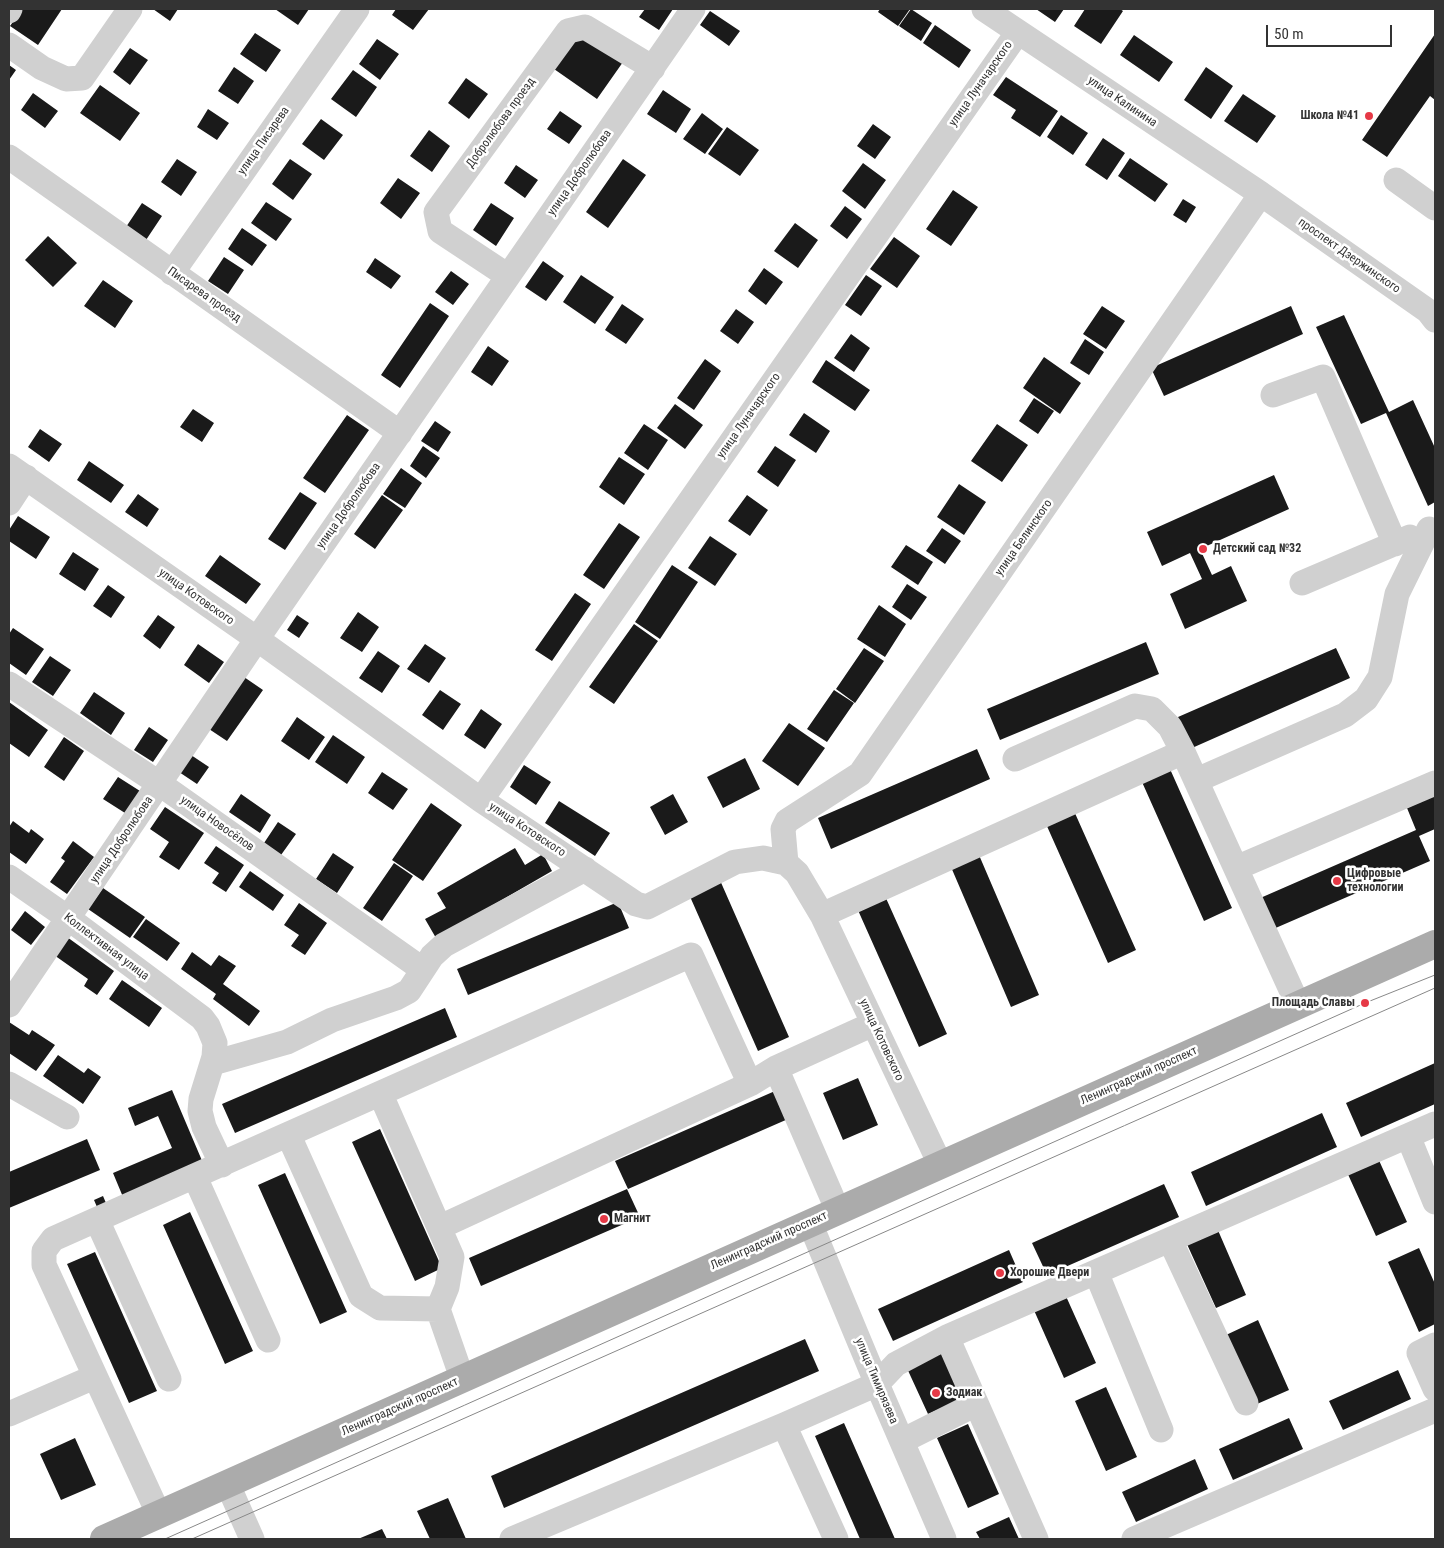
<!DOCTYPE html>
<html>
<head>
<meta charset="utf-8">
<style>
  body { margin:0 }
  #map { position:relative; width:1444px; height:1548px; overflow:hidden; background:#fff; font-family:"Roboto Condensed",sans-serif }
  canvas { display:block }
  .frame { position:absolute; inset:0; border:10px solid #333; pointer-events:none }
  .scale { position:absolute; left:1266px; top:25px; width:126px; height:22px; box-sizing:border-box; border:2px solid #333; border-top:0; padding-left:6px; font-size:15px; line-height:18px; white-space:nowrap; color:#333; -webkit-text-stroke:4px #fff; paint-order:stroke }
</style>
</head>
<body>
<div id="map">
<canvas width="1444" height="1548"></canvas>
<div class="frame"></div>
<div class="scale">50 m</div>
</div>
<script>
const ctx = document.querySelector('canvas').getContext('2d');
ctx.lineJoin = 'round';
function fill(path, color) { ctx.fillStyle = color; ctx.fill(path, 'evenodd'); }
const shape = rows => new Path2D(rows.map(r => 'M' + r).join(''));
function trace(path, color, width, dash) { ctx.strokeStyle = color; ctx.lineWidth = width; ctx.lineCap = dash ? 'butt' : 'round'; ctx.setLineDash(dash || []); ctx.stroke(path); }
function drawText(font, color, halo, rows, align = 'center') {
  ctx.font = font + ' "Roboto Condensed",sans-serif'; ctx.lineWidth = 5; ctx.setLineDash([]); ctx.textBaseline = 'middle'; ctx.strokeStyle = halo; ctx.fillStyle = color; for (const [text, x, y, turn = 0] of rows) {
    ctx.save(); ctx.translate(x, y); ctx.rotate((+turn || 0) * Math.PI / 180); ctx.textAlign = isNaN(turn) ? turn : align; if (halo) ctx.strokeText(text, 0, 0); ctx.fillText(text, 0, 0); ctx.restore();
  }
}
const building = shape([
  [22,9,62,9,38,45,10,26],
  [153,9,178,9,170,21],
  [275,9,309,9,298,25],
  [396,9,429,9,413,30,392,15],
  [645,9,673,9,659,30,639,17],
  [880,9,910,9,898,26,878,12],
  [911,9,932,23,921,41,899,26],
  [1036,9,1064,9,1055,22],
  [1085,9,1120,9,1123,11,1101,44,1074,26],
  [710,11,740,31,729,46,700,25],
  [935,25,971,50,959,68,923,43],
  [580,32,623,62,597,99,554,69],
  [255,33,281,50,266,72,240,54],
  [1435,34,1435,100,1430,96,1387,157,1362,140],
  [1134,35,1173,62,1159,82,1120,55],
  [377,39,399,54,380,80,359,64],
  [130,48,148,60,130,85,113,72],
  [9,65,16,70,9,80],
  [234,67,254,81,238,104,218,91],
  [1206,67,1233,86,1211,119,1184,100],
  [353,70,377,87,356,117,331,99],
  [1006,77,1058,111,1040,137,1011,118,1016,110,993,95],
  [466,78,488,94,469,119,448,103],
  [100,85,140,113,120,141,80,113],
  [663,90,691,109,676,133,647,114],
  [33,93,58,111,45,128,21,110],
  [1243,94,1276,116,1257,143,1224,121],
  [208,109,229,123,217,140,197,127],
  [560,111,582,126,569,144,547,129],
  [702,113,723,129,705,154,683,139],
  [1061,115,1088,133,1073,155,1047,137],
  [321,119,343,135,324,160,302,144],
  [873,124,891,137,875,159,857,146],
  [727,127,759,150,740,176,708,154],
  [429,130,450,146,432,172,410,156],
  [1103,138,1125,153,1107,180,1085,165],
  [1130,158,1168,184,1155,202,1118,176],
  [177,159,197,172,181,196,161,182],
  [290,159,312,174,293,200,272,184],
  [623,159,646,175,608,228,586,212],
  [863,163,886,180,865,209,842,191],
  [516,165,538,180,525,198,504,183],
  [398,178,420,193,401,219,380,203],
  [953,190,978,207,951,246,926,229],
  [1183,199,1196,207,1186,223,1173,215],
  [266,202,292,219,276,241,251,223],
  [142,203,162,216,146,240,126,227],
  [491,203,514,218,496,246,473,230],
  [845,206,862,219,847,239,830,226],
  [795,223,818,240,798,268,774,251],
  [242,228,267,245,252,266,228,249],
  [48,236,77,263,53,287,25,260],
  [894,237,920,256,897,288,870,269],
  [224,257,244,270,228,294,208,281],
  [375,258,401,276,391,289,366,272],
  [543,261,564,276,546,301,525,287],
  [764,268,783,282,766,305,748,291],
  [451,271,469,284,453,305,435,292],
  [581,275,614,297,595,324,563,302],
  [866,275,882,286,861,316,845,305],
  [103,280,133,301,115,328,84,306],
  [430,303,449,316,400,388,381,375],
  [622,304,644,319,626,344,605,330],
  [1102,306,1125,321,1106,349,1083,334],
  [1291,306,1303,334,1164,396,1151,368],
  [736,309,754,322,738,344,720,331],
  [1344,315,1389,412,1413,400,1435,448,1435,502,1428,506,1386,413,1361,424,1316,327],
  [851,334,870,348,854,372,834,358],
  [1085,339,1104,352,1089,375,1070,363],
  [488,346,509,361,492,386,471,372],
  [1044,357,1081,383,1060,414,1023,388],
  [705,359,721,371,694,410,677,398],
  [826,360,870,390,855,411,812,382],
  [1034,398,1054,411,1038,434,1019,421],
  [675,404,703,425,685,449,657,428],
  [193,409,214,423,202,442,180,427],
  [804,413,830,431,816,453,789,435],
  [347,415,369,430,325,493,303,478],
  [435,421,451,432,438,452,421,441],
  [644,424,668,440,648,470,624,453],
  [997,424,1028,445,1002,482,971,461],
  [40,429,62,444,49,462,28,447],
  [423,446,440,458,426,478,410,466],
  [775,446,796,460,778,487,757,472],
  [619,457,645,474,624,505,599,487],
  [89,461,124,485,111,503,77,480],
  [401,468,422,483,405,508,383,494],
  [1274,475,1289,509,1200,549,1212,575,1231,566,1247,601,1185,629,1170,594,1202,579,1190,553,1162,566,1147,532],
  [959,484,986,502,964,535,937,517],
  [300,492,317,503,285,550,268,539],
  [138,494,159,509,147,527,125,512],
  [382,495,403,510,375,549,354,534],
  [747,495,768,510,750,536,728,521],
  [18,516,50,537,36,559,9,541,9,530],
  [619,523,640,537,604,589,583,575],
  [942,528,961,541,945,564,926,551],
  [710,536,737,554,715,586,688,568],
  [906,545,933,562,918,585,891,567],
  [73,552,99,569,85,591,59,574],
  [220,555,261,584,246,604,205,576],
  [672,565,698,582,660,639,635,622],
  [907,584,927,597,911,620,892,607],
  [108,585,125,597,111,618,93,606],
  [575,593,591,604,552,661,535,650],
  [879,605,906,624,885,657,857,639],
  [358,612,379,627,362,652,340,638],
  [158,615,175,627,160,649,143,636],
  [297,615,309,623,299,638,287,630],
  [634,624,658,641,614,704,589,687],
  [13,628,44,649,26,675,9,663,9,634],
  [1146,642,1159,674,1000,740,987,709],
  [198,644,224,662,209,683,184,665],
  [425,644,446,658,429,683,407,669],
  [864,648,884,661,855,703,836,689],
  [1336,648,1350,678,1192,748,1178,717],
  [378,651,400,666,382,693,359,678],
  [50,656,71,670,53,696,32,682],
  [244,677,263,690,227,741,209,729],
  [440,690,461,704,443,730,422,715],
  [834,690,854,703,827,742,807,729],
  [94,692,125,713,111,735,80,713],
  [9,702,48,730,29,757,9,743],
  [481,709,502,724,485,749,464,735],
  [297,717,325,737,309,760,281,741],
  [789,723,825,748,798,786,762,761],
  [149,727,168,740,153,762,134,750],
  [333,735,365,757,347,784,315,762],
  [64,737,84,751,64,781,44,767],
  [977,749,990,779,831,849,818,818],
  [188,753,209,767,197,784,176,770],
  [745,758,760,789,723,808,707,777],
  [524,765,551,782,536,805,510,787],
  [1170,769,1232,908,1204,921,1142,782],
  [382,772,408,789,393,810,368,793],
  [118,777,140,791,125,813,103,799],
  [241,794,271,815,260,833,229,812],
  [673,794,688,822,665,835,650,807],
  [1435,795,1435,829,1419,836,1430,861,1271,930,1258,899,1416,830,1407,808],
  [559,801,610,833,595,856,545,823],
  [431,803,462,825,423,881,392,860],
  [165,807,204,833,179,870,159,857,169,842,150,829],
  [1074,811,1136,950,1108,963,1046,824],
  [13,821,29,833,31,829,44,839,26,864,9,852,9,827],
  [278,822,296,834,281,855,264,843],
  [73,841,94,857,67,894,50,882,65,861,61,858],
  [216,846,244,865,226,892,212,883,219,873,204,863],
  [515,848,525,865,543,854,552,871,436,938,425,919,446,908,437,893],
  [333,853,354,867,337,893,316,879],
  [979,855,1039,995,1011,1007,951,867],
  [394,863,413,876,382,921,363,908],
  [250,871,284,895,273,911,239,887],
  [719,878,789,1037,758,1051,688,892],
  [103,888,145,917,130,938,88,909],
  [885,896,947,1034,919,1047,857,908],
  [618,902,629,928,468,995,457,969],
  [299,903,327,923,305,955,291,946,299,935,284,925],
  [25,911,45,927,31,945,11,930],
  [146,919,180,943,167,961,133,937],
  [67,937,114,971,97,995,84,986,88,979,54,955],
  [192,952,211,966,219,955,236,966,223,984,260,1011,249,1026,213,999,216,994,181,969],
  [122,980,162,1008,149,1027,109,999],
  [445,1008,457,1037,235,1133,222,1104],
  [9,1022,29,1035,32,1030,55,1045,36,1071,9,1053],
  [58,1055,84,1073,88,1068,101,1077,83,1104,43,1076],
  [1435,1063,1435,1104,1361,1137,1346,1103],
  [858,1078,878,1125,843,1140,823,1093],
  [172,1090,203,1163,123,1197,113,1173,172,1148,158,1116,135,1126,128,1108],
  [775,1091,788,1119,628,1189,615,1161],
  [1322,1113,1337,1147,1206,1206,1191,1172],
  [380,1129,442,1268,415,1281,352,1142],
  [87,1139,100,1170,9,1208,9,1172],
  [1377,1156,1407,1222,1376,1236,1346,1170],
  [285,1173,347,1312,320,1324,258,1185],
  [1164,1184,1179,1217,1047,1275,1032,1243],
  [627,1189,640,1217,481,1286,469,1258],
  [103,1196,106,1203,97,1207,94,1200],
  [190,1212,253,1351,225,1364,163,1225],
  [1217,1228,1246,1295,1216,1308,1186,1242],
  [1419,1248,1435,1284,1435,1324,1419,1332,1388,1262],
  [1009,1250,1023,1282,893,1341,878,1309],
  [95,1252,157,1391,129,1403,67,1264],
  [1065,1294,1096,1363,1064,1378,1033,1308],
  [1258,1320,1289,1390,1257,1404,1226,1335],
  [805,1339,819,1371,504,1508,491,1476],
  [940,1348,963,1399,928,1414,905,1364],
  [1398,1370,1411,1399,1343,1430,1329,1401],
  [1106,1387,1137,1457,1106,1471,1075,1401],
  [1289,1418,1303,1449,1233,1480,1219,1449],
  [844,1423,895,1539,860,1539,815,1436],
  [968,1424,999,1494,968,1508,937,1438],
  [75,1438,96,1485,61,1500,40,1454],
  [1195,1459,1208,1489,1136,1522,1122,1492],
  [448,1498,466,1539,430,1539,417,1511],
  [1009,1517,1019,1539,980,1539,976,1532],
  [382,1529,387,1539,358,1539]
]);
const minor = shape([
  [984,9,1261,194,1428,311,1435,320],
  [9,11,10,9],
  [9,45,42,68,66,79,82,78,130,9],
  [9,157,400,433],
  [1396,180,1435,208],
  [172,273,357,9],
  [508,276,440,231,436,212,568,31,585,27,653,68],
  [1273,395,1323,377,1395,544],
  [9,466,257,639,481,800,636,904,647,907,735,862,763,858,786,863,797,873,822,915,940,1164],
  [9,503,26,477],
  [1302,583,1410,537],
  [9,684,160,784,422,969],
  [1015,759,1135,706,1152,709,1170,727,1183,752,1298,1005],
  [1197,780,1345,715,1366,699,1380,677,1397,594,1429,529],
  [481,800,1018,32],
  [786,863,783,829,787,821,860,774,1261,194],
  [1236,868,1435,783],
  [9,877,68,918,202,1018,208,1026,215,1043,214,1057,201,1099,200,1111,204,1127,222,1165],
  [822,915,1183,752],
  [9,1005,257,639,693,9],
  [213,1063,287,1042,332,1020,396,998,409,991,432,956,444,945,585,869],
  [776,1068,838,1211],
  [9,1084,67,1117],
  [381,1095,452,1257,447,1287,438,1309,462,1378],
  [289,1136,361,1296,380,1308,438,1309],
  [1408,1136,1435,1202],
  [195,1177,268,1340],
  [97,1220,169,1379],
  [810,1223,877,1384,944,1539],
  [440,1227,750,1084,776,1068,873,1024],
  [1170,1240,1246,1403],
  [1096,1272,1161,1430],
  [947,1337,1036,1539],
  [1435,1345,1419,1353,1435,1389],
  [9,1414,94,1377],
  [784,1425,836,1539],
  [902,1441,976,1404],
  [228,1485,252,1539],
  [159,1515,44,1265,44,1251,53,1239,691,955,750,1084],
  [512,1539,784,1425,877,1384,896,1364,947,1337,1435,1124],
  [1134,1539,1435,1410]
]);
const major = shape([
  [104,1539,1435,944]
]);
const tram = shape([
  [165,1539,1365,1003,1435,975],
  [192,1539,1435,988]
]);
const markers = [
  [1369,116,5,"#e63946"],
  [1203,549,5,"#e63946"],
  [1337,881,5,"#e63946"],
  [1365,1003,5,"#e63946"],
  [604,1219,5,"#e63946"],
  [1000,1273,5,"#e63946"],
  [936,1393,5,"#e63946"]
];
const streetNames = [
  ["улица Луначарского",981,84,-55],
  ["улица Калинина",1122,102,34],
  ["Добролюбова проезд",501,123,-54],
  ["улица Писарева",264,141,-55],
  ["улица Добролюбова",580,173,-55],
  ["проспект Дзержинского",1349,256,35],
  ["Писарева проезд",204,295,35],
  ["улица Луначарского",749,416,-55],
  ["улица Добролюбова",349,506,-55],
  ["улица Белинского",1024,538,-55],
  ["улица Котовского",196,597,35],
  ["улица Новосёлов",217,824,35],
  ["улица Котовского",527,830,33],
  ["улица Добролюбова",122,840,-56],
  ["Коллективная улица",106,947,37],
  ["улица Котовского",881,1040,65],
  ["Ленинградский проспект",1139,1076,-24],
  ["Ленинградский проспект",769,1241,-24],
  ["улица Тимирязева",876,1381,67],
  ["Ленинградский проспект",400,1407,-24]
];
const poiNames = [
  ["Школа №41",1359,116,"right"],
  ["Детский сад №32",1213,549],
  ["Цифровые",1347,874],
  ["технологии",1347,888],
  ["Площадь Славы",1355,1003,"right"],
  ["Магнит",614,1219],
  ["Хорошие Двери",1010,1273],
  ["Зодиак",946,1393]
];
fill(building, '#1a1a1a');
trace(minor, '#d0d0d0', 25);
trace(major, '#ababab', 28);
trace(tram, '#888', 1);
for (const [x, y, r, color] of markers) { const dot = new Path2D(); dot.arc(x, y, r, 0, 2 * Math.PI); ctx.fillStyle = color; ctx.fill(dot); trace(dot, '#fff', 2); }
drawText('12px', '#333', '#fff', streetNames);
drawText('bold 12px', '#333', '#fff', poiNames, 'left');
</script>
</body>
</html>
